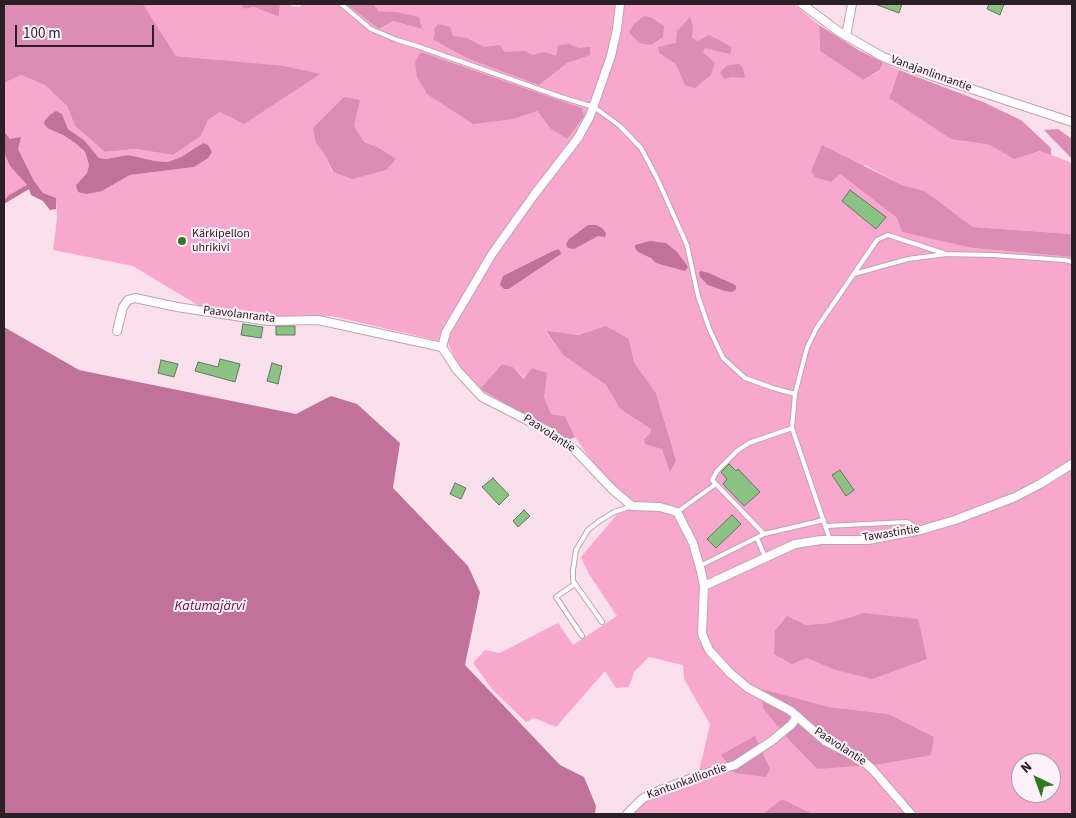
<!DOCTYPE html>
<html>
<head>
<meta charset="utf-8">
<style>
  body { margin:0 }
  #map { position:relative; width:1076px; height:818px; overflow:hidden; background:#fbe0ec; font-family:"Source Sans 3",sans-serif }
  canvas { display:block }
  .frame { position:absolute; inset:0; border:5px solid #2a2025; pointer-events:none }
  .north { position:absolute; left:1011px; top:753px; width:50px; height:50px; box-sizing:border-box; background:#fdf2f7; border:1px solid #a99ea3; border-radius:50%; rotate:318deg; font-size:14px; font-weight:700; line-height:20px; text-align:center; color:#2a2025 }
  .north::after { content:''; display:block; margin:auto; width:18px; height:22px; background:#2f7a22; clip-path:polygon(50% 0,100% 100%,50% 72%,0 100%) }
  .scale { position:absolute; left:15px; top:25px; width:139px; height:22px; box-sizing:border-box; border:2px solid #2a2025; border-top:0; padding-left:6px; font-size:15px; line-height:18px; white-space:nowrap; color:#2a2025; -webkit-text-stroke:4px #fdf2f7; paint-order:stroke }
</style>
</head>
<body>
<div id="map">
<canvas width="1076" height="818"></canvas>
<div class="frame"></div>
<div class="north">N</div>
<div class="scale">100 m</div>
</div>
<script>
const ctx = document.querySelector('canvas').getContext('2d');
ctx.lineJoin = 'round';
function fill(path, color) { ctx.fillStyle = color; ctx.fill(path, 'evenodd'); }
const shape = rows => new Path2D(rows.map(r => 'M' + r).join(''));
function trace(path, color, width, dash) { ctx.strokeStyle = color; ctx.lineWidth = width; ctx.lineCap = dash ? 'butt' : 'round'; ctx.setLineDash(dash || []); ctx.stroke(path); }
function drawText(font, color, halo, rows, align = 'center') {
  ctx.font = font + ' "Source Sans 3",sans-serif'; ctx.lineWidth = 4; ctx.setLineDash([]); ctx.textBaseline = 'middle'; ctx.strokeStyle = halo; ctx.fillStyle = color; for (const [text, x, y, turn = 0] of rows) {
    ctx.save(); ctx.translate(x, y); ctx.rotate((+turn || 0) * Math.PI / 180); ctx.textAlign = isNaN(turn) ? turn : align; if (halo) ctx.strokeText(text, 0, 0); ctx.fillText(text, 0, 0); ctx.restore();
  }
}
const green = shape([
  [143,4,241,4,244,9,254,7,279,17,280,4,290,4,291,6,300,7,302,4,346,4,379,29,393,21,422,29,396,12,379,11,373,4,794,4,819,25,820,51,863,80,880,71,883,62,899,70,890,94,963,141,990,145,1008,155,1019,157,1041,151,1072,163,1072,234,973,227,925,191,902,185,865,165,840,174,897,218,973,248,1072,257,1072,814,813,814,782,799,762,814,630,814,641,801,698,776,710,724,684,679,683,665,649,657,634,672,629,687,616,688,605,671,556,727,534,718,526,722,492,689,473,663,485,650,500,653,558,623,573,645,617,616,589,574,581,557,630,499,608,485,575,437,565,416,551,414,544,397,513,367,502,364,480,389,458,365,448,343,332,316,259,317,201,307,133,266,53,250,57,219,56,199,43,193,36,185,18,149,4,131,4,83,21,75,46,85,67,106,75,126,105,152,136,149,173,155,201,136,208,120,220,112,219,60,176,56],
  [421,52,582,108,584,116,550,128,537,111],
  [62,114,68,129,84,140,99,158,106,159,128,155,155,161,168,162,181,157,203,143,194,167,130,175,102,191,76,185,87,173,89,165,85,153,75,143,63,135,49,129],
  [353,127,364,142,372,145,332,172,325,155,316,143],
  [546,332,629,339,634,362,656,393,676,460,662,449,650,434,651,429,620,409,606,385,563,355],
  [864,613,775,653,787,617,806,625,829,623],
  [763,706,829,707,889,714,934,737,933,741,817,769,788,739],
  [1021,763,1051,763,1051,793,1021,793],
  [4,153,10,166,27,185,9,195,4,200]
]);
const forest = shape([
  [4,4,143,4,176,56,284,66,320,74,244,124,220,112,208,120,201,136,173,155,136,149,105,152,75,126,67,106,45,85,21,75,4,83],
  [241,4,280,4,279,17,254,7,244,9],
  [346,4,373,4,379,11,396,12,419,17,422,29,393,21,379,29],
  [644,16,652,18,664,26,663,37,651,45,639,43,629,32,634,24],
  [690,17,693,26,692,38,698,41,709,35,732,47,730,54,705,48,703,52,715,63,711,75,695,88,685,85,676,64,659,53,658,47,676,43,677,31],
  [438,24,450,27,453,36,467,38,484,47,500,45,504,52,525,51,532,55,544,52,556,56,558,45,569,44,579,48,590,47,590,55,567,63,539,85,469,59,441,44,433,39,435,34,434,30],
  [819,25,860,51,883,62,880,70,863,80,820,51],
  [421,52,582,108,584,116,567,139,550,128,537,111,513,119,473,124,427,94,417,77,415,62],
  [739,64,743,68,745,78,732,77,724,79,720,72,728,65],
  [899,70,983,102,1021,120,1051,148,1051,155,1040,151,1014,159,990,145,951,139,889,98],
  [344,97,360,100,354,126,364,142,377,147,396,159,386,170,352,179,333,172,325,155,316,143,313,128],
  [1058,129,1072,139,1072,159,1044,130],
  [822,145,902,185,925,191,973,227,1072,234,1072,257,973,248,902,232,897,218,840,174,831,182,815,177,811,171],
  [606,326,629,339,634,362,656,393,676,460,670,472,662,449,645,444,644,439,650,434,651,429,620,409,606,385,563,355,546,331,579,335],
  [502,364,513,367,524,379,532,368,547,373,544,397,551,414,565,416,575,437,568,440,480,389],
  [864,613,918,619,927,659,872,679,836,670,807,658,792,664,774,654,775,631,787,616,806,625,829,623],
  [761,689,829,707,889,714,934,737,931,755,881,764,817,769,788,739,763,708],
  [755,736,770,769,766,777,735,773,721,755],
  [782,799,813,814,762,814]
]);
const water = shape([
  [56,111,62,114,68,129,84,140,99,158,106,159,128,155,155,161,168,162,181,157,203,143,208,145,212,152,208,158,194,167,130,175,102,191,87,194,78,192,76,185,87,173,89,165,85,152,75,143,63,135,49,129,44,124,45,120,50,115],
  [4,131,10,139,21,137,18,149,34,181,43,193,56,198,56,209,50,210,43,201,31,195,29,189,4,204,4,200,9,195,27,185,10,166,4,153],
  [588,225,596,225,602,228,606,233,605,237,598,236,574,249,568,248,566,244,569,239],
  [650,241,666,243,677,252,688,267,685,271,656,263,651,258,638,252,635,248,635,245],
  [559,249,561,254,516,284,509,289,504,289,500,285,503,276,553,251],
  [701,271,709,273,733,284,736,286,736,289,732,292,725,291,708,285,700,277,699,272],
  [4,327,79,370,296,414,331,396,357,404,400,443,393,488,468,566,480,592,465,665,560,765,584,777,596,806,595,814,4,814]
]);
const building = shape([
  [875,4,902,4,899,13,875,4],
  [989,4,1004,4,1000,15,987,9,989,4],
  [850,190,886,217,876,229,842,201,850,190],
  [243,324,263,327,261,338,241,335,243,324],
  [276,326,295,326,295,335,276,335,276,326],
  [220,359,240,364,235,382,195,371,198,362,218,367,220,359],
  [161,360,178,364,174,377,158,373,161,360],
  [272,363,282,366,278,384,267,381,272,363],
  [729,464,736,471,738,469,760,492,744,506,723,484,727,479,721,472,729,464],
  [840,470,854,490,846,496,832,475,840,470],
  [493,478,509,495,499,505,482,487,493,478],
  [455,483,466,488,461,499,450,494,455,483],
  [524,510,530,516,518,527,513,521,524,510],
  [732,515,741,524,716,548,707,539,732,515]
]);
const lane = shape([
  [341,4,371,29,397,40,417,46,561,97,594,107,620,126,641,148,657,178,687,245,698,296,709,328,723,358,745,378,773,388,795,394],
  [854,274,908,259,946,254,993,255,1065,260,1072,262],
  [792,428,749,443,737,451,717,471,712,480,764,534,824,520],
  [677,512,716,484],
  [826,526,907,522,919,529],
  [757,538,765,557],
  [830,540,792,428,795,394,807,348,816,329,877,240,888,235,946,254],
  [700,566,764,534],
  [575,584,556,597,582,636],
  [602,622,573,581,573,570,576,550,588,530,598,522,614,512,632,506]
]);
const street = shape([
  [620,4,617,29,611,56,590,116,578,138,534,195,492,254,446,332,442,347,457,370,482,397,550,432,577,452,612,489,632,506,660,507,677,512,693,543,701,571,704,586,702,634,709,650,730,673,748,688,791,711,825,741,862,760,873,770,911,814],
  [802,4,838,31,883,57,935,77,1072,122],
  [846,36,852,4],
  [117,331,123,307,128,300,135,298,177,307,268,321,318,320,442,347],
  [704,586,795,544,821,540,868,540,921,530,955,520,1015,497,1040,484,1072,464],
  [627,814,642,799,658,791,703,774,735,765,773,740,792,724,797,716]
]);
const markers = [
  [182,241,5,"#2f7a22"]
];
const streetNames = [
  ["Vanajanlinnantie",931,74,20],
  ["Paavolanranta",239,315,7],
  ["Paavolantie",549,434,33],
  ["Tawastintie",891,534,-9],
  ["Paavolantie",840,747,33],
  ["Kantunkalliontie",687,782,-20]
];
const poiNames = [
  ["Kärkipellon",192,234],
  ["uhrikivi",192,248]
];
const waterNames = [
  ["Katumajärvi",210,607]
];
fill(green, '#f8a7cf');
fill(forest, '#dc8cb5');
fill(water, '#c0729a');
fill(building, '#8bc482');
trace(building, '#657563', 1);
trace(lane, '#bea4b0', 6);
trace(street, '#bea4b0', 10);
trace(lane, '#fff', 4);
trace(street, '#fff', 8);
for (const [x, y, r, color] of markers) { const dot = new Path2D(); dot.arc(x, y, r, 0, 2 * Math.PI); ctx.fillStyle = color; ctx.fill(dot); trace(dot, '#fdf2f7', 2); }
drawText('12px', '#2a2025', '#fdf2f7', streetNames);
drawText('12px', '#2a2025', '#fdf2f7', poiNames, 'left');
drawText('italic 14px', '#6d0e4a', '#fdf2f7', waterNames);
</script>
</body>
</html>
